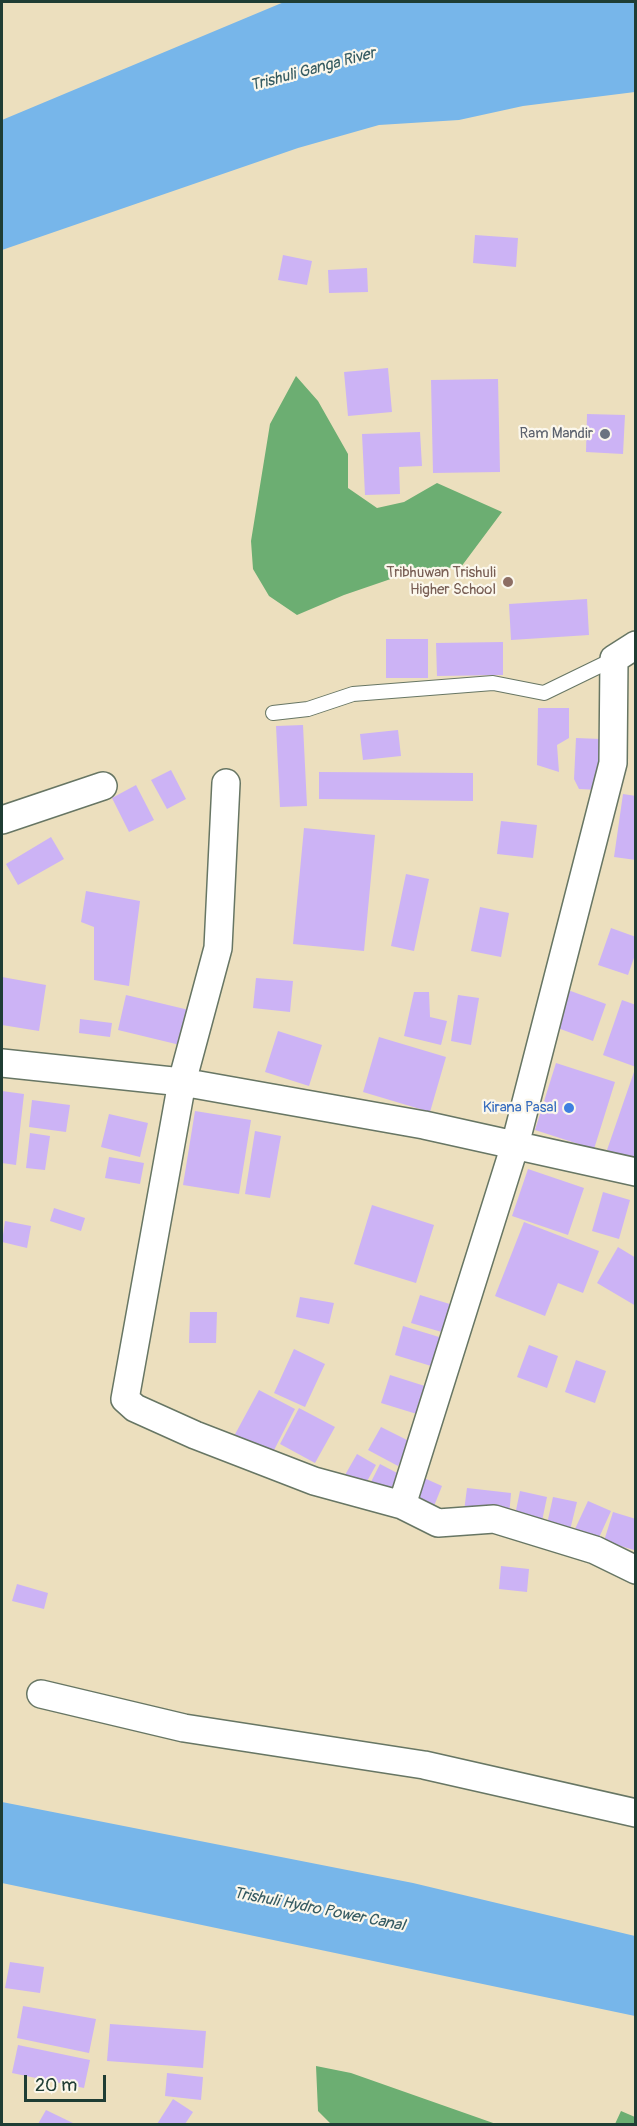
<!DOCTYPE html>
<html>
<head>
<meta charset="utf-8">
<style>
  body { margin:0 }
  #map { position:relative; width:637px; height:2126px; overflow:hidden; background:#ecdfbe; font-family:Pangolin,sans-serif }
  canvas { display:block }
  .frame { position:absolute; inset:0; border:3px solid #1f3d34; pointer-events:none }
  .scale { position:absolute; left:24px; top:2075px; width:82px; height:27px; box-sizing:border-box; border:3px solid #1f3d34; border-top:0; padding-left:8px; font-size:18px; line-height:21px; white-space:nowrap; color:#1f3d34; -webkit-text-stroke:4px #fbf7ec; paint-order:stroke }
</style>
</head>
<body>
<div id="map">
<canvas width="637" height="2126"></canvas>
<div class="frame"></div>
<div class="scale">20 m</div>
</div>
<script>
const ctx = document.querySelector('canvas').getContext('2d');
ctx.lineJoin = 'round';
function fill(path, color) { ctx.fillStyle = color; ctx.fill(path, 'evenodd'); }
const shape = rows => new Path2D(rows.map(r => 'M' + r).join(''));
function trace(path, color, width, dash) { ctx.strokeStyle = color; ctx.lineWidth = width; ctx.lineCap = dash ? 'butt' : 'round'; ctx.setLineDash(dash || []); ctx.stroke(path); }
function drawText(font, color, halo, rows, align = 'center') {
  ctx.font = font + ' Pangolin,sans-serif'; ctx.lineWidth = 4.5; ctx.setLineDash([]); ctx.textBaseline = 'middle'; ctx.strokeStyle = halo; ctx.fillStyle = color; for (const [text, x, y, turn = 0] of rows) {
    ctx.save(); ctx.translate(x, y); ctx.rotate((+turn || 0) * Math.PI / 180); ctx.textAlign = isNaN(turn) ? turn : align; if (halo) ctx.strokeText(text, 0, 0); ctx.fillText(text, 0, 0); ctx.restore();
  }
}
const forest = shape([
  [296,376,318,401,348,454,348,488,377,508,404,502,437,483,502,512,461,567,417,570,344,595,297,615,269,596,253,569,251,541,270,424],
  [316,2066,351,2073,496,2124,331,2124,318,2111],
  [621,2111,635,2117,635,2124,615,2124]
]);
const water = shape([
  [284,2,635,2,635,92,523,106,459,120,379,125,298,148,2,250,2,120],
  [2,1802,413,1883,635,1936,635,2016,2,1883]
]);
const building = shape([
  [475,235,518,238,516,267,473,263],
  [283,255,312,261,307,285,278,280],
  [367,268,368,292,329,293,328,270],
  [388,368,392,412,348,416,344,372],
  [498,379,500,472,433,473,431,380],
  [587,414,625,415,623,454,586,452],
  [420,432,422,466,399,467,400,494,365,495,362,434],
  [587,599,589,635,511,640,509,604],
  [386,639,428,639,428,678,386,678],
  [503,642,503,675,437,676,436,643],
  [538,708,569,708,569,738,557,745,559,772,537,765],
  [303,725,307,806,280,807,276,726],
  [398,730,401,756,363,760,360,734],
  [576,738,601,739,599,790,579,789,574,779],
  [171,770,186,799,167,809,151,780],
  [319,772,473,773,473,801,319,799],
  [136,785,154,820,129,832,112,798],
  [623,794,636,796,636,860,614,857],
  [501,821,537,825,533,858,497,854],
  [304,828,375,835,364,951,293,944],
  [51,837,64,859,18,885,6,864],
  [406,874,429,879,414,951,391,946],
  [86,891,140,901,129,986,94,980,94,927,81,922],
  [480,907,509,913,501,957,471,951],
  [611,928,636,937,636,952,628,975,598,965],
  [2,977,46,985,39,1031,2,1025],
  [256,978,293,981,290,1012,253,1008],
  [568,990,606,1004,593,1041,555,1027],
  [414,992,429,992,430,1017,447,1021,441,1045,404,1036],
  [126,995,189,1010,180,1045,118,1030],
  [458,995,479,998,471,1045,451,1041],
  [622,1000,636,1005,636,1067,603,1055],
  [80,1019,112,1023,110,1037,79,1033],
  [278,1031,322,1045,309,1086,265,1072],
  [379,1037,446,1057,430,1112,363,1092],
  [556,1063,615,1082,594,1149,535,1130],
  [635,1069,636,1069,636,1160,607,1150],
  [2,1091,24,1094,16,1165,2,1163],
  [32,1100,70,1105,66,1132,29,1127],
  [195,1111,251,1120,239,1194,183,1185],
  [109,1114,148,1123,140,1157,101,1147],
  [255,1131,281,1136,270,1198,245,1194],
  [30,1133,50,1136,45,1170,26,1168],
  [109,1157,144,1163,140,1184,105,1178],
  [528,1169,584,1188,568,1235,512,1216],
  [603,1192,630,1200,619,1239,592,1231],
  [372,1205,434,1225,416,1283,354,1264],
  [54,1208,85,1218,81,1231,50,1221],
  [5,1221,31,1226,27,1248,2,1242],
  [524,1222,599,1251,583,1293,558,1283,545,1316,495,1296],
  [618,1247,636,1258,636,1306,597,1283],
  [420,1295,453,1305,445,1333,411,1323],
  [300,1297,334,1303,329,1324,296,1317],
  [190,1312,217,1312,216,1343,189,1343],
  [403,1326,449,1340,441,1369,395,1355],
  [529,1345,558,1356,547,1388,517,1377],
  [294,1349,325,1364,305,1407,274,1393],
  [576,1360,606,1371,595,1403,565,1392],
  [390,1375,428,1387,420,1415,381,1403],
  [259,1390,295,1409,270,1458,233,1438],
  [299,1408,335,1427,315,1463,280,1444],
  [381,1427,411,1442,398,1466,368,1450],
  [357,1454,376,1465,365,1485,345,1475],
  [380,1464,399,1474,387,1496,369,1486],
  [424,1478,442,1486,434,1506,416,1498],
  [467,1488,511,1493,509,1516,464,1511],
  [520,1491,547,1497,542,1521,515,1515],
  [553,1497,577,1502,570,1530,547,1524],
  [588,1501,611,1511,598,1540,575,1529],
  [613,1512,636,1519,634,1550,604,1541],
  [501,1566,529,1569,527,1592,499,1589],
  [17,1584,48,1593,44,1609,12,1601],
  [10,1962,44,1967,40,1993,5,1988],
  [23,2006,96,2019,89,2053,17,2038],
  [110,2024,206,2031,203,2068,107,2061],
  [18,2045,90,2060,84,2088,12,2073],
  [167,2073,203,2077,201,2100,165,2096],
  [173,2099,193,2112,185,2124,157,2124],
  [46,2110,75,2124,38,2124]
]);
const lane = shape([
  [273,713,308,709,353,694,493,683,544,693,614,659]
]);
const street = shape([
  [636,645,614,659,613,763,515,1145,402,1505,438,1523,494,1519,595,1550,636,1570],
  [226,783,218,948,182,1082,125,1399,135,1408,195,1435,314,1481,402,1505],
  [2,820,103,786],
  [2,1063,182,1082,424,1125,636,1172],
  [41,1694,184,1728,424,1765,636,1813]
]);
const markers = [
  [605,434,6,"#6b7280"],
  [508,582,6,"#8d6e63"],
  [569,1108,6,"#3f7fe0"]
];
const worshipNames = [
  ["Ram Mandir",593,434]
];
const educationNames = [
  ["Tribhuwan Trishuli",496,573],
  ["Higher School",496,590]
];
const shopNames = [
  ["Kirana Pasal",557,1108]
];
const waterNames = [
  ["Trishuli Ganga River",313,70,-15],
  ["Trishuli Hydro Power Canal",319,1910,11]
];
fill(forest, '#6cae72');
fill(water, '#77b6ea');
fill(building, '#ccb3f5');
trace(lane, '#677664', 16);
trace(street, '#677664', 30);
trace(lane, '#fff', 14);
trace(street, '#fff', 27);
for (const [x, y, r, color] of markers) { const dot = new Path2D(); dot.arc(x, y, r, 0, 2 * Math.PI); ctx.fillStyle = color; ctx.fill(dot); trace(dot, '#fbf7ec', 2); }
drawText('15px', '#5b616d', '#fbf7ec', worshipNames, 'right');
drawText('15px', '#785e54', '#fbf7ec', educationNames, 'right');
drawText('15px', '#366cbe', '#fbf7ec', shopNames, 'right');
drawText('italic 16px', '#355b62', '#fbf7ec', waterNames);
</script>
</body>
</html>
